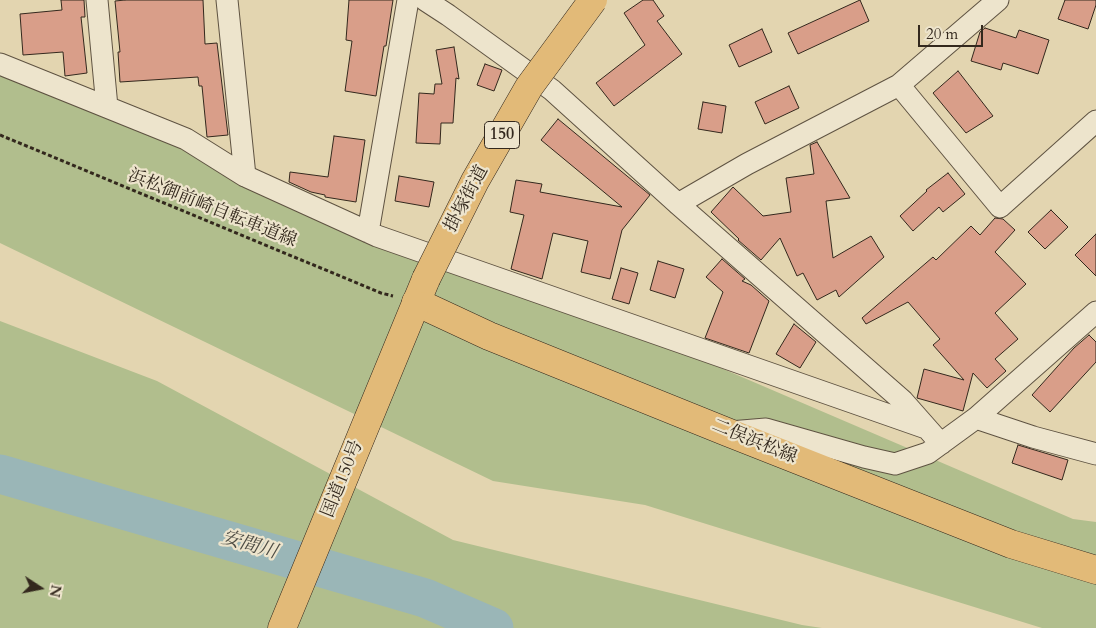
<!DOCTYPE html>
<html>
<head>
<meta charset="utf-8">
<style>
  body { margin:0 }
  #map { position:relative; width:1096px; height:628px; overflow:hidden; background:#e3d5b0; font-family:Cardo,serif }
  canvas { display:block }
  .north { position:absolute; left:15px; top:563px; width:50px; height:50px; -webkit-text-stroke:4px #ede4cc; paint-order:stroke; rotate:101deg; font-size:14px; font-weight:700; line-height:20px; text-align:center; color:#33281d }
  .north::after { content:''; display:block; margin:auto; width:18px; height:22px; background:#33281d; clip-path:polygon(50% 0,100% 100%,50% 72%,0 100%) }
  .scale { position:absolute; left:918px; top:25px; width:65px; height:22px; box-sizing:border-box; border:2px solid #33281d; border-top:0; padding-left:6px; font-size:15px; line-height:18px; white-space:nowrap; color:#33281d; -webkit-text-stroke:4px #ede4cc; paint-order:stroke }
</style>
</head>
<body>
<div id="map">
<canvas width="1096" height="628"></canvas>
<div class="north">N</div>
<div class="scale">20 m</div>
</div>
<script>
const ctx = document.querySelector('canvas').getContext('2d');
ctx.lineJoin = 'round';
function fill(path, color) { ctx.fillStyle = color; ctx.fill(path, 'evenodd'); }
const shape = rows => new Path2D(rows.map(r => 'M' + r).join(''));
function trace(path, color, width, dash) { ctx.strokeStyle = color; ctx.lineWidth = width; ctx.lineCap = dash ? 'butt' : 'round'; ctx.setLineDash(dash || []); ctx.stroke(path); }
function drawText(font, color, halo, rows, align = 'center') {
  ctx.font = font + ' Cardo,"Noto Serif JP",serif'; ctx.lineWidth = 4.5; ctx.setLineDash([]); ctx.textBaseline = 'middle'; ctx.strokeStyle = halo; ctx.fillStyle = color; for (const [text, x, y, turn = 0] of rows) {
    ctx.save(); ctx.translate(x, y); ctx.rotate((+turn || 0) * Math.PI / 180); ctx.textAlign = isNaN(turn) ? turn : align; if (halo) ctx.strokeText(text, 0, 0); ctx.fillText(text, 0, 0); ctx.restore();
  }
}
const green = shape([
  [0,72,574,305,1073,519,1096,522,1096,628,1042,628,645,505,493,481,0,243],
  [0,321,157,381,453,540,802,625,822,628,0,628]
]);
const river = shape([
  [0,474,425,598,494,628]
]);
const building = shape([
  [61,0,84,0,85,17,81,17,87,73,65,76,63,52,23,55,20,14,62,10,61,0],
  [125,0,203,0,205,44,217,43,228,135,207,137,202,86,199,86,198,77,120,82,118,52,120,52,115,1,125,0],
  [349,0,393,0,386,46,384,46,376,96,345,91,352,41,346,40,349,0],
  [643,0,653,0,664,16,657,21,682,54,614,106,596,83,645,45,624,13,643,0],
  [860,0,869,21,798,54,788,33,860,0],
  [1065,0,1096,0,1096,5,1088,29,1058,19,1065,0],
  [985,28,1016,38,1019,30,1049,40,1038,74,1003,63,1001,70,971,61,980,32,985,28],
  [762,29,772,52,739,67,729,45,762,29],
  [454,47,459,79,456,78,453,123,441,123,440,144,416,143,419,93,434,94,435,84,442,84,436,50,454,47],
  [485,64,502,70,494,91,477,85,485,64],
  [958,71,993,116,966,133,933,93,958,71],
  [789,86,799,108,765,124,755,102,789,86],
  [703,102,726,106,722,133,698,129,703,102],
  [558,119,650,195,622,230,610,279,581,272,588,241,553,233,542,279,511,269,524,215,510,212,516,180,542,184,540,192,622,207,541,140,558,119],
  [334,136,365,140,356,202,325,197,325,195,311,192,289,182,290,172,328,177,334,136],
  [817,142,850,198,826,201,833,258,871,236,884,257,839,297,836,290,817,300,803,273,797,276,780,238,761,260,738,240,739,239,711,212,733,187,763,216,791,212,786,178,814,174,810,145,817,142],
  [948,173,965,194,943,212,939,207,913,231,900,216,927,191,926,190,948,173],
  [399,176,434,182,429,207,395,201,399,176],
  [1051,210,1068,227,1045,249,1028,232,1051,210],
  [995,218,1003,219,1015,230,995,252,1026,284,995,313,1018,339,995,359,1006,371,987,388,973,373,963,411,917,398,924,369,964,380,933,345,940,339,908,302,866,324,862,318,933,257,936,260,971,226,980,235,995,218],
  [1096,234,1096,276,1075,255,1096,234],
  [722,259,745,279,742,281,751,285,769,301,749,353,705,338,723,292,706,277,722,259],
  [658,261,684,269,675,298,650,290,658,261],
  [621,268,638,273,629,304,612,299,621,268],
  [794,324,816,342,800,368,776,354,794,324],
  [1089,335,1096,342,1096,362,1050,412,1032,395,1074,348,1089,335],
  [1018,445,1068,460,1062,480,1012,463,1018,445]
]);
const path = shape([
  [0,135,381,293,393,296]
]);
const minor = shape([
  [97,0,107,107],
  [227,0,245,176],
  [425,0,448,15,552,90,678,204,903,401,941,444],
  [0,64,186,139,245,176,377,236,926,428],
  [899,85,1000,207,1096,121],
  [678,204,747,164,899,85,998,0],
  [368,232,408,0],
  [976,418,1033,437,1096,454],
  [730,432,766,429,864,457,895,464,928,453,976,418,1096,312]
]);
const major = shape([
  [416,302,489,336,727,432,1011,544,1096,570]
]);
const highway = shape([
  [282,628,426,279]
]);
const highwayBridge = shape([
  [426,279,475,181,529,87,593,0]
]);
const shields = [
  [502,135,35]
];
const shieldNames = [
  ["150",502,135]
];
const streetNames = [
  ["掛塚街道",467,199,-62],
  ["浜松御前崎自転車道線",212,209,22],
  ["二俣浜松線",754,442,22],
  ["国道150号",343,479,-68]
];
const waterNames = [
  ["安間川",249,546,16]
];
fill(green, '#b1be8d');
trace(river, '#9ab6b7', 39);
fill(building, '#d99e89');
trace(building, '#33281d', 1);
trace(minor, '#5f5342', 23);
trace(major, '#33281d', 29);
trace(highway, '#33281d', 29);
trace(path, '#33281d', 3, [4, 2.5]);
trace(minor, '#ede4cc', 21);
trace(major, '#e2ba78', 28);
trace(highway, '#e2ba78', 28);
trace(highwayBridge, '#33281d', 29, []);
trace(highwayBridge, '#e2ba78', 28);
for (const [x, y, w] of shields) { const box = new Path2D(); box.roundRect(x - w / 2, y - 13.5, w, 27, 4); ctx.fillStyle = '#ede4cc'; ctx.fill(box); trace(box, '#33281d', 1); }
drawText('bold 16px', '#33281d', null, shieldNames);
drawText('18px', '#33281d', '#ede4cc', streetNames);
drawText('italic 19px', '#4d4c44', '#ede4cc', waterNames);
</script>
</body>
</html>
